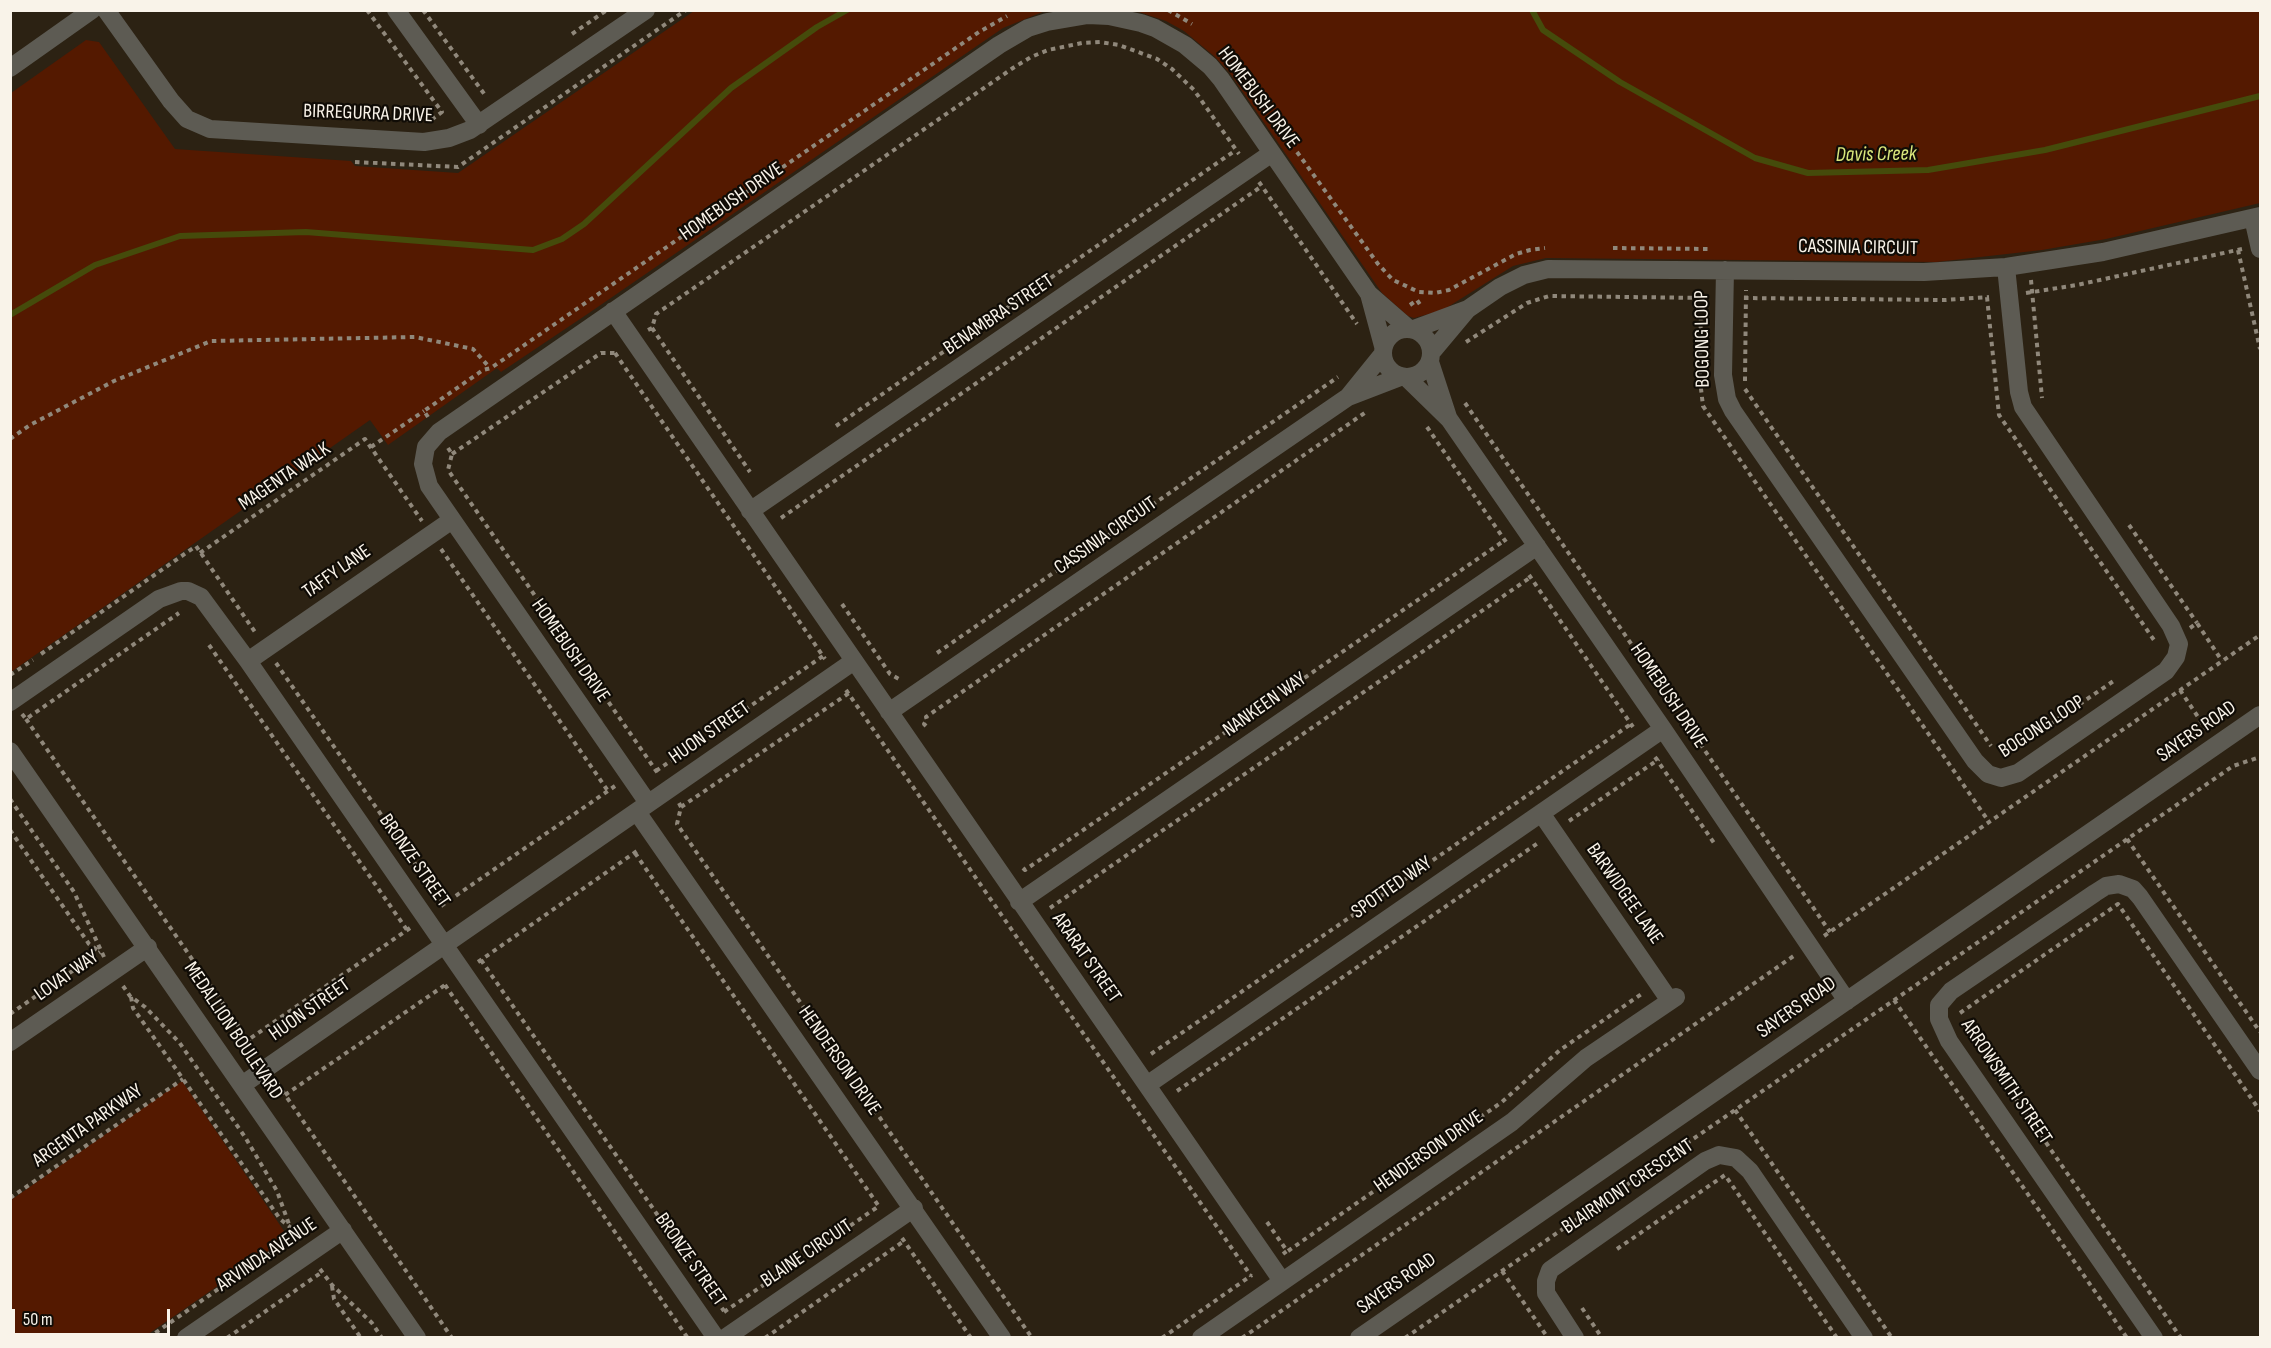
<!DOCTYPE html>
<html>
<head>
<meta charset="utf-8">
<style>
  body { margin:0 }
  #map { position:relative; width:2271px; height:1348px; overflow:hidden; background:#2c2213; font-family:"Sofia Sans Condensed",sans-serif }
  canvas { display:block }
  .frame { position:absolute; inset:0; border:12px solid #f9f3e9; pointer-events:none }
  .scale { position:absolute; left:12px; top:1309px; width:158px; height:27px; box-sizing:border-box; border:3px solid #f9f3e9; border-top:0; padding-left:8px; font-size:18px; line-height:21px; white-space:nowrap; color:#f9f3e9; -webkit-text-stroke:4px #100c06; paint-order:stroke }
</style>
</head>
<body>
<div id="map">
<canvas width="2271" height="1348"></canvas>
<div class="frame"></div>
<div class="scale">50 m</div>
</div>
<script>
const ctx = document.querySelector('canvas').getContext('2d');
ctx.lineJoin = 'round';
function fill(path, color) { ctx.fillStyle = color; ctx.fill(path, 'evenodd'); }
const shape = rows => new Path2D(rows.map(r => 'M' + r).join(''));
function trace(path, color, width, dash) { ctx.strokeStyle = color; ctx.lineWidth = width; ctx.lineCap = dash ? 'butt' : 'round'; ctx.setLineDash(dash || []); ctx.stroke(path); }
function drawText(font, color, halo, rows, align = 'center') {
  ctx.font = font + ' "Sofia Sans Condensed",sans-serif'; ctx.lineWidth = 4.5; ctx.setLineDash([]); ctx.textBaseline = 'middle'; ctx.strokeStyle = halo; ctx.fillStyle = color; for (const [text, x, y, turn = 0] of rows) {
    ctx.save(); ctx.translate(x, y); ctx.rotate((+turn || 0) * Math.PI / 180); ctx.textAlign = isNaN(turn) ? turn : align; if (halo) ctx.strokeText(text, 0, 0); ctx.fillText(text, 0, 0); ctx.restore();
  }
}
const green = shape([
  [694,11,1045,11,1003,28,589,313,501,372,497,368,388,445,370,420,11,672,11,93,86,40,99,42,175,149,351,161,355,166,458,173],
  [1136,11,2260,11,2260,203,2106,239,2042,250,1936,262,1546,258,1513,266,1443,310,1414,318,1408,316,1382,293,1229,72,1214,56,1184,31,1166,21],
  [182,1081,284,1231,281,1242,144,1337,11,1337,11,1200]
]);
const stream = shape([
  [1532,10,1543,30,1620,82,1755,158,1808,173,1928,170,2045,150,2260,96],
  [10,315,95,265,180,236,306,232,533,250,562,239,584,224,731,88,817,27,847,10]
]);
const path = shape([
  [367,10,442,112,431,120],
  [423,10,485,95,487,93],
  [1168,10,1192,24],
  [572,34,607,10],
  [314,113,417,120],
  [1297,152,1378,264,1393,280,1419,292,1435,293,1449,290,1516,254,1530,250,1545,248],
  [355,162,458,167,686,10],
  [1259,182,1357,324],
  [1613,248,1710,249],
  [2238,250,2260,349],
  [2031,280,2042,398],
  [2026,293,2077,285,2242,249],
  [1987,297,1999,415,2156,643],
  [1701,298,1700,380,1703,406,1989,822],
  [1744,298,1945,300,1989,297],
  [1410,305,1417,300,1421,306],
  [652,328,750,472],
  [648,330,652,328,656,314,1013,68,1031,57,1048,50,1082,43,1100,42,1119,45,1157,59,1172,69,1194,90,1239,154],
  [1466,342,1527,303,1549,296,1707,298],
  [615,353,825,659],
  [1745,381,1746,290],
  [1745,389,1991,746],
  [1465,403,1830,932],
  [428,417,424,411,483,370,491,368,979,32,1007,16],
  [836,426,1236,150],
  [1427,427,1506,542],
  [10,439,30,425,114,381,211,341,415,337,473,349,490,368],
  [371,447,424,411],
  [448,448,452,454,448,470,659,775],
  [452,454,601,353,615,353,617,351],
  [781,518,1262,186],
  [2129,525,2197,623],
  [441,549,608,791],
  [200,553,365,439,422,521],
  [1529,575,1633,727],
  [842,604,890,674,899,679,901,678],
  [2190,628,2197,623,2222,661],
  [209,645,407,930],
  [937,653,1338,377],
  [41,654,196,546,257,635],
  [276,663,443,904],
  [10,675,33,660],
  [846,690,1251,1276],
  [2180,690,2206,729],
  [22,714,26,719,179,613],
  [26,719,248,1040],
  [926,726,924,724,927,720,926,717,1366,412],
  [2005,755,2115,680],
  [1655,757,1714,843],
  [656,771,823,656],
  [10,799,74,892,104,957],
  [679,803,681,807,677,824,1032,1338],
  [681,807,849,693],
  [1569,821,1659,759],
  [10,830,89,944,100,952],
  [2127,839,2260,1032],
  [635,853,880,1208],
  [1023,868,1025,870,1505,540],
  [441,906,615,786],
  [1050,908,1531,577],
  [1824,936,2260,635],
  [481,960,724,1311],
  [478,962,637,851],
  [445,985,687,1337],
  [123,986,130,996,145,1007,179,1042,245,1137,277,1191,290,1227],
  [131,997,133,1008,183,1079,280,1219,290,1227,299,1238],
  [1894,1000,2127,1338],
  [1960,1013,2118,904,2260,1111],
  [10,1014,100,952],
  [1964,1024,2181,1338],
  [256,1052,248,1040,410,928],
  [1151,1054,1631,724],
  [277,1083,452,1338],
  [1177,1091,1538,843],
  [285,1095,448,983],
  [1735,1110,1892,1338],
  [10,1198,183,1079],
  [1267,1222,1287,1251,1283,1254],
  [902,1238,971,1338],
  [1617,1249,1725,1175,1837,1338],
  [1288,1251,1502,1102,1560,1050,1643,993],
  [320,1269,332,1285,372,1323,382,1338],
  [1502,1271,1548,1338],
  [332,1286,334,1299,361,1338],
  [1582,1308,1602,1338],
  [724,1312,879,1206],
  [148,1338,296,1235],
  [227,1338,322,1272],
  [765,1338,904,1241],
  [1162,1338,1252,1275],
  [1242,1338,1795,955],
  [1405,1338,2233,766,2260,757]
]);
const minor = shape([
  [106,10,171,101,187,119,210,129,424,142,449,138,470,130,646,10],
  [396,10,479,125],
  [10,68,92,10],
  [2253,218,2260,249],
  [1725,270,1723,375,1727,399,1733,411,1975,761,1988,774,2001,778,2018,773,2166,671,2176,657,2179,644,2171,626,2023,407,2019,392,2006,267],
  [1369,294,1383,346],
  [613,311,1282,1281],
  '1383 353a24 24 0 1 1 48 0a24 24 0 1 1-48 0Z',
  [1414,329,1468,309,1500,287,1524,275,1548,269,1924,272,2006,267,2103,252,2260,216],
  [1431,353,1467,310],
  [1430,362,1448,417],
  [1407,378,1449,419,1663,729,1847,1001],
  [1348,397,1400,377],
  [750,511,1272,153],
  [248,661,452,520],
  [10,702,159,599,181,591,188,591,201,597,248,661,716,1338],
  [889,712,1348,397,1382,355],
  [10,751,417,1338],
  [648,803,429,486,423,464,426,447,439,432,999,45,1028,28,1047,22,1088,15,1109,16,1141,23,1155,28,1185,45,1210,66,1221,79,1369,294,1408,328],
  [637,812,1002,1338],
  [1541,813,1670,1001],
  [1019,902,1537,546],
  [10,1042,148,947],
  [242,1085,854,661],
  [1147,1085,1663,729],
  [186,1338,343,1230],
  [725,1338,914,1208],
  [1201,1338,1512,1122,1586,1058,1676,997],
  [1359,1338,2260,715],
  [1575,1338,1546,1293,1546,1281,1550,1270,1705,1161,1719,1155,1736,1158,1750,1171,1864,1338],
  [2154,1338,1949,1041,1939,1019,1939,1005,1951,991,2095,893,2106,886,2119,884,2133,889,2140,897,2260,1071]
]);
const streetNames = [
  ["HOMEBUSH DRIVE",1258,98,53],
  ["BIRREGURRA DRIVE",368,114,2],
  ["HOMEBUSH DRIVE",732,202,-35],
  ["CASSINIA CIRCUIT",1858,248,1],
  ["BENAMBRA STREET",999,315,-34],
  ["BOGONG LOOP",1703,339,-91],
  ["MAGENTA WALK",285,477,-34],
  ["CASSINIA CIRCUIT",1106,536,-35],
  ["TAFFY LANE",337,572,-35],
  ["HOMEBUSH DRIVE",570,651,55],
  ["HOMEBUSH DRIVE",1668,696,56],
  ["NANKEEN WAY",1265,705,-35],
  ["BOGONG LOOP",2042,727,-33],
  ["SAYERS ROAD",2197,732,-35],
  ["HUON STREET",710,733,-35],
  ["BRONZE STREET",414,861,55],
  ["SPOTTED WAY",1392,888,-35],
  ["BARWIDGEE LANE",1624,894,55],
  ["ARARAT STREET",1086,958,55],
  ["LOVAT WAY",67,976,-35],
  ["SAYERS ROAD",1797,1008,-35],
  ["HUON STREET",310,1010,-35],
  ["MEDALLION BOULEVARD",233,1031,56],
  ["HENDERSON DRIVE",839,1061,55],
  ["ARROWSMITH STREET",2006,1082,56],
  ["ARGENTA PARKWAY",88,1126,-35],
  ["HENDERSON DRIVE",1429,1152,-35],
  ["BLAIRMONT CRESCENT",1628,1187,-34],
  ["BLAINE CIRCUIT",807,1254,-34],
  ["ARVINDA AVENUE",267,1255,-34],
  ["BRONZE STREET",690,1260,55],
  ["SAYERS ROAD",1397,1284,-35]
];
const waterNames = [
  ["Davis Creek",1876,155,-1]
];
fill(green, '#541900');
trace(stream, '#454b0b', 6);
trace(path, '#90887b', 4, [4.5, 4.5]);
trace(minor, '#5d5b53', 18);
drawText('20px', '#f9f3e9', '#100c06', streetNames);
drawText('italic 21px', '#dae77c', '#100c06', waterNames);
</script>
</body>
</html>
